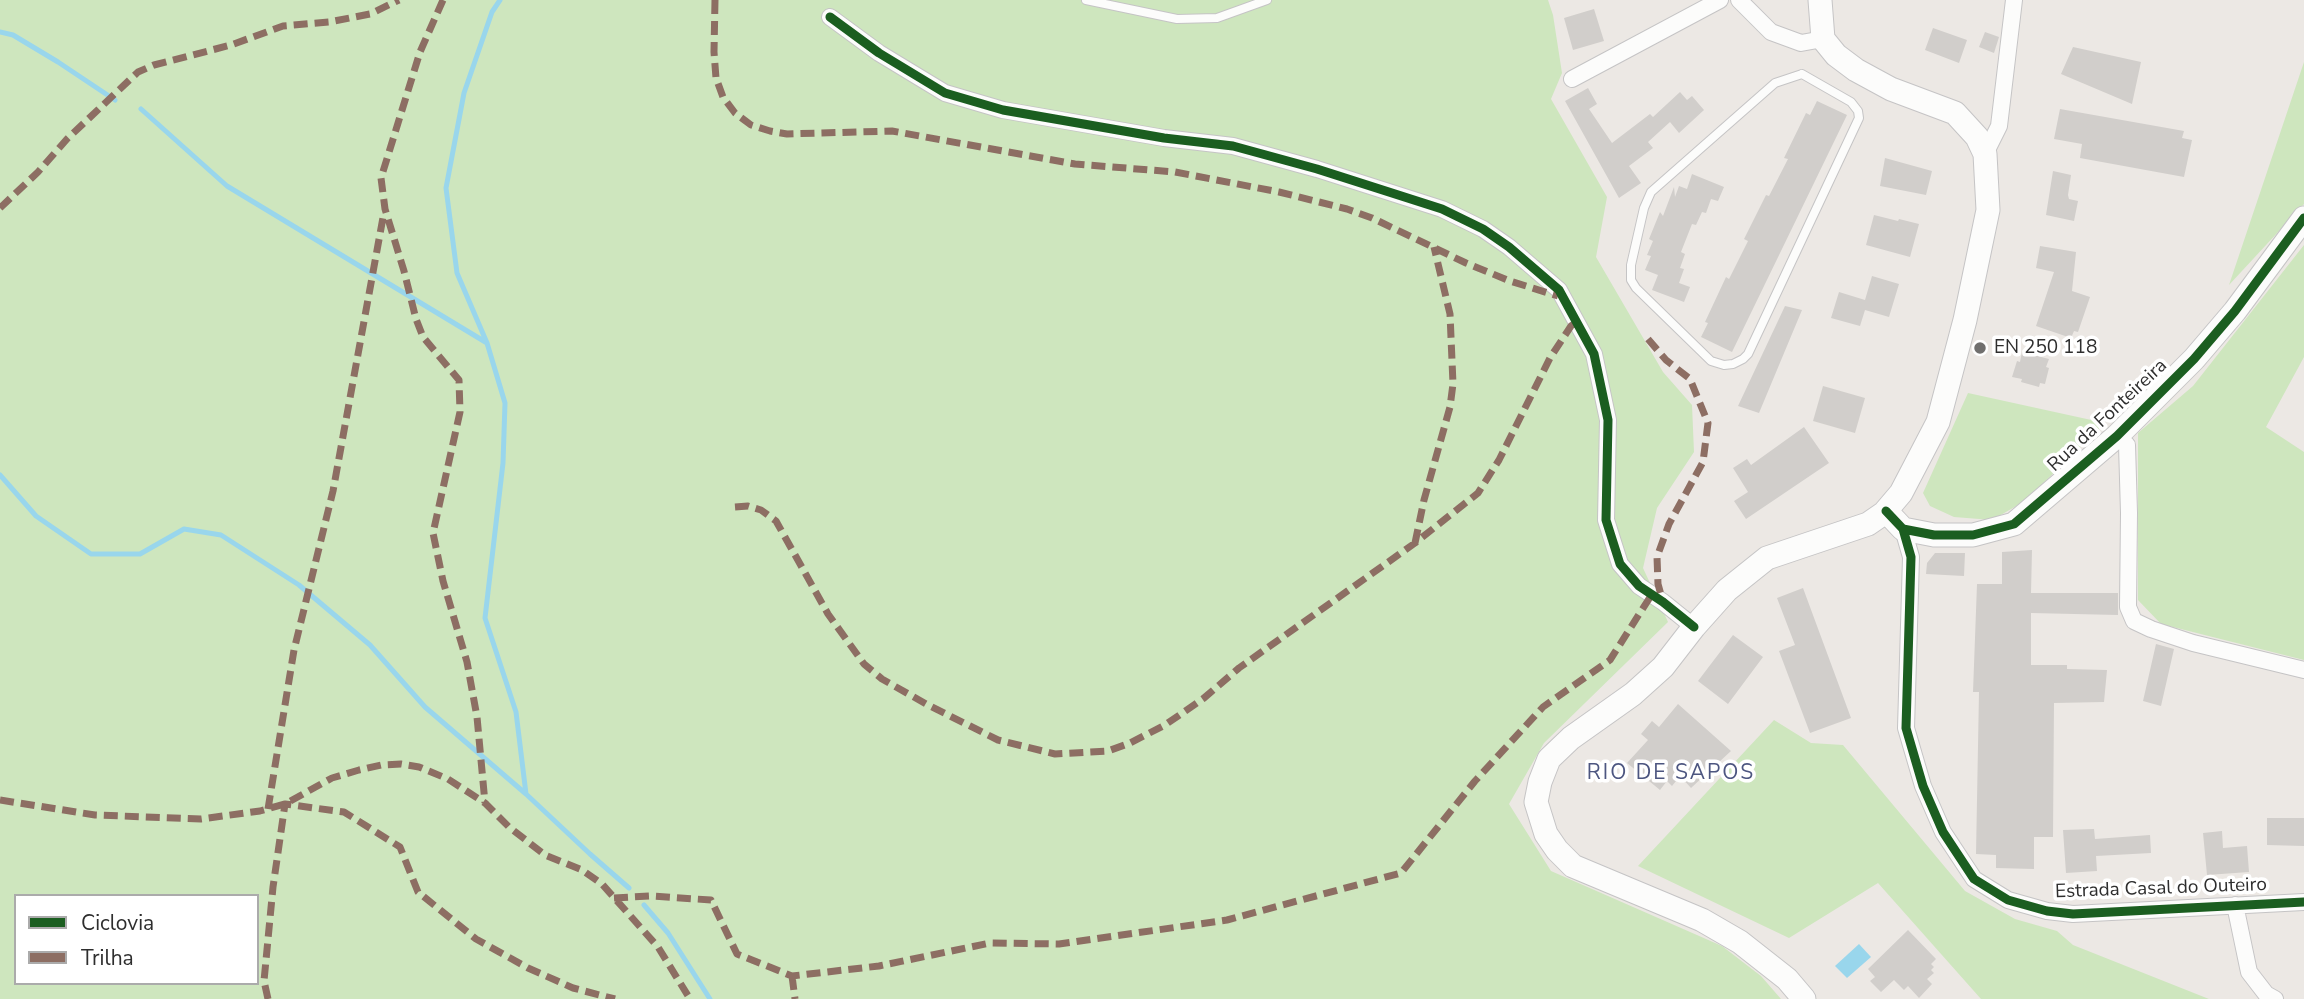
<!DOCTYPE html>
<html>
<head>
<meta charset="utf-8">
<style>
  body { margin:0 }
  #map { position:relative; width:2304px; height:999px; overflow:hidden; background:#ece8e4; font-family:"Nunito Sans",sans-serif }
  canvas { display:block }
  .legend { position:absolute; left:14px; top:894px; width:245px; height:91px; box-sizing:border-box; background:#fff; border:2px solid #ababab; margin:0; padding:9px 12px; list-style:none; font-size:21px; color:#2e2e2e }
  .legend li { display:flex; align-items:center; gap:14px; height:35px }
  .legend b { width:35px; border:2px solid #ababab }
</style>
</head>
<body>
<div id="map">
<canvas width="2304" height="999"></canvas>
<ul class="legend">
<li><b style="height:9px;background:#1b5e20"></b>Ciclovia</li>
<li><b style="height:9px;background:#8d6e63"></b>Trilha</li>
</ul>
</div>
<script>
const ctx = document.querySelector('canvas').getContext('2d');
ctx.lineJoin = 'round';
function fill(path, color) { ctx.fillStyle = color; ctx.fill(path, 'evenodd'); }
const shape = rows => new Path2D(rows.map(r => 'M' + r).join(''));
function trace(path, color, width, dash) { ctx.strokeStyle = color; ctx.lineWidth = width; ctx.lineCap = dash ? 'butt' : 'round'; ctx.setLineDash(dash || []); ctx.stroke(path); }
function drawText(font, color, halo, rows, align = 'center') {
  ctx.font = font + ' "Nunito Sans",sans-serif'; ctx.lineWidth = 7; ctx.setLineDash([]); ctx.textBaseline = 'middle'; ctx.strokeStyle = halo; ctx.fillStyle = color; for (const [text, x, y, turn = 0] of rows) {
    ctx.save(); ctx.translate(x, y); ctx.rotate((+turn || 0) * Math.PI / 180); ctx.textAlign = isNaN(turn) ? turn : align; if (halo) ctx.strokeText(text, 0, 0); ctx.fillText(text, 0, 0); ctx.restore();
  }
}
const green = shape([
  [0,0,1548,0,1553,15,1562,73,1551,99,1607,197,1596,257,1663,372,1692,405,1694,452,1657,508,1643,568,1668,622,1544,743,1509,804,1551,871,1722,946,1761,976,1781,999,0,999],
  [16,896,257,896,257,983,16,983],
  [2304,62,2304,204,2229,285],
  [2304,245,2304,357,2266,427,2304,452,2304,660,2161,624,2138,600,2138,433,2193,386],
  [1968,393,2105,423,2025,501,1992,520,1954,517,1930,506,1923,493],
  [1774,720,1811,743,1843,745,1965,891,2015,919,2057,931,2073,945,2209,999,1981,999,1878,883,1789,938,1638,866]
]);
const water = shape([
  [1859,944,1871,957,1847,978,1835,966]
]);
const stream = shape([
  [500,0,492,12,464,93,446,188,457,273,487,343,505,403,503,463,485,618,516,712,526,794,590,854,629,888],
  [0,32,13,35,58,62,115,100],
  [141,109,227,186,487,343],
  [0,475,36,516,91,554,140,554,184,529,221,535,299,585,370,645,425,707,526,794],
  [644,905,668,933,710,999]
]);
const building = shape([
  [1594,9,1604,41,1573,50,1564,18],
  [1933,28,1967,40,1959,63,1925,50],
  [1985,32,1999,37,1994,53,1979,47],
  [2073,47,2141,62,2132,104,2061,74],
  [1588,88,1597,104,1589,109,1612,143,1650,114,1653,117,1680,92,1687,100,1692,96,1704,110,1679,133,1670,122,1648,142,1653,148,1629,166,1641,183,1619,198,1565,101],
  [1817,101,1847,115,1732,352,1701,337,1708,323,1705,322,1726,277,1729,279,1748,241,1744,239,1766,195,1769,196,1788,159,1784,158,1806,113,1810,115],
  [2060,109,2184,131,2182,138,2192,140,2184,177,2080,158,2082,144,2054,139],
  [1885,158,1932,171,1926,195,1880,186],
  [2053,171,2071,175,2068,195,2069,199,2078,201,2074,221,2046,215],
  [1692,174,1724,187,1718,201,1711,199,1706,213,1702,212,1696,225,1692,224,1681,252,1685,254,1680,268,1684,269,1679,283,1690,287,1684,302,1652,290,1658,275,1645,270,1651,256,1647,255,1653,241,1649,239,1660,212,1663,216,1674,187,1675,197,1679,186,1687,189],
  [1874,215,1898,221,1899,219,1919,224,1910,257,1866,245],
  [2040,246,2076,252,2072,291,2090,297,2078,332,2074,331,2071,338,2036,326,2054,272,2036,268],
  [1872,276,1899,284,1889,317,1865,310,1860,326,1831,318,1839,292,1865,300],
  [1785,306,1802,310,1759,413,1738,406],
  [2022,352,2049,359,2046,367,2049,368,2045,384,2040,383,2039,387,2021,382,2022,379,2012,377,2017,361,2020,362],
  [1823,386,1865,398,1855,433,1813,421],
  [1804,427,1829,463,1746,519,1734,501,1748,492,1733,468,1747,459,1751,465],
  [2032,550,2031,593,2118,593,2118,615,2031,613,2031,665,2067,665,2067,669,2107,670,2104,702,2054,703,2053,837,2034,837,2034,869,1996,868,1996,855,1976,854,1979,692,1973,692,1977,584,2002,584,2002,552],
  [1935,553,1965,553,1964,576,1926,574,1927,563],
  [1803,588,1851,718,1810,733,1779,651,1795,645,1777,598],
  [1733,635,1763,657,1728,704,1698,681],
  [2156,644,2174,649,2161,706,2143,701],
  [1678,704,1731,751,1691,788,1680,776,1672,786,1667,781,1660,790,1627,763,1648,740,1641,734,1652,721,1659,727],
  [2267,818,2304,818,2304,846,2267,845],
  [2094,829,2095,839,2150,835,2151,853,2096,856,2097,871,2066,873,2063,830],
  [2222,831,2223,848,2247,846,2249,872,2207,875,2203,833],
  [1908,930,1936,959,1931,964,1934,967,1931,970,1934,973,1927,979,1932,984,1919,998,1908,986,1904,990,1894,980,1881,992,1870,981,1875,977,1868,969]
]);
const lane = shape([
  [1086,0,1177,19,1217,18,1267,0],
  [1802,74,1851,102,1858,111,1859,118,1748,354,1743,359,1733,364,1724,365,1711,361,1636,288,1631,280,1631,265,1644,208,1651,192,1775,83,1802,74]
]);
const street = shape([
  [1739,0,1771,32,1801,43,1823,39],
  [830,17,879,53,945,93,1003,110,1164,138,1233,146,1317,169,1442,209,1483,229,1509,247,1559,290,1594,354,1608,420,1606,520,1620,564,1639,586,1663,602,1694,627],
  [1572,79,1720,0],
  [1985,154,1999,126,2014,0],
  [2117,436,2127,445,2129,513,2128,607,2134,621,2151,629,2193,643,2304,670],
  [1903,529,1911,557,1906,728,1923,786,1943,832,1974,879,2008,900,2047,911,2073,914,2304,902],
  [2235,905,2249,972,2266,994,2275,999]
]);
const secondary = shape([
  [1886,511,1903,529,1934,535,1973,535,2014,524,2117,436,2194,359,2235,311,2304,218],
  [1804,999,1787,979,1740,942,1702,920,1573,866,1557,850,1546,834,1536,802,1540,782,1549,759,1571,738,1633,694,1663,667,1694,627,1727,590,1767,558,1868,524,1884,513,1901,493,1938,422,1965,320,1988,210,1985,154,1977,137,1955,113,1891,89,1856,70,1836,55,1823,39,1820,0]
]);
const quiet = shape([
  [443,0,420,52,381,178,385,209,404,271,416,319,423,337,459,380,460,412,433,533,443,581,467,662,477,717,485,803],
  [715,0,714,52,716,78,723,97,735,113,751,125,770,131,787,134,892,131,1075,164,1175,172,1279,192,1347,209,1372,218,1466,263,1510,281,1558,296],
  [0,208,38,172,67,139,138,72,154,65,231,45,283,26,329,22,370,14,399,0],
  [1648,339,1666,360,1690,379,1708,423,1703,462,1669,524,1657,557,1658,584,1663,602],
  [735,507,748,506,761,510,776,521,828,614,864,664,882,679,928,705,998,740,1055,754,1108,751,1130,743,1165,725,1204,698,1239,668,1415,543,1478,493,1499,460,1550,358,1571,326,1577,322],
  [1415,543,1424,500,1450,407,1453,384,1450,314,1434,247],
  [0,800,95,815,201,819,260,811,285,804,332,778,359,770,381,765,401,764,419,767,448,779,485,803,509,827,545,855,582,870,602,884,658,947,690,999],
  [268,809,294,650,333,491,384,212],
  [614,898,651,896,711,900,737,954,792,976,879,966,990,943,1059,944,1227,920,1401,873,1475,781,1543,707,1610,660,1652,594],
  [792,976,795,999],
  [268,999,264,981,273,887,285,804,344,812,400,847,418,892,476,939,528,968,573,988,615,999]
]);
const cycleway = shape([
  [830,17,879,53,945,93,1003,110,1164,138,1233,146,1317,169,1442,209,1483,229,1509,247,1559,290,1594,354,1608,420,1606,520,1620,564,1639,586,1663,602,1694,627],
  [1886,511,1903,529,1934,535,1973,535,2014,524,2117,436,2194,359,2235,311,2304,218],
  [1903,529,1911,557,1906,728,1923,786,1943,832,1974,879,2008,900,2047,911,2073,914,2304,902]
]);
const markers = [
  [1980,348,7,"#706f6e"]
];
const poiNames = [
  ["EN 250 118",1994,348]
];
const streetNames = [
  ["Rua da Fonteireira",2108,416,-43],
  ["Estrada Casal do Outeiro",2161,889,-2]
];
const neighbourhoodNames = [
  ["RIO DE SAPOS",1671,774]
];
fill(green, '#cee6be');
fill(water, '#99d6ec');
trace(stream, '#99d6ec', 5);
fill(building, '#d1cecb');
trace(lane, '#c5c4c5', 10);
trace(street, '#c5c4c5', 18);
trace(secondary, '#c5c4c5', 25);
trace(lane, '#fcfcfb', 8);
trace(street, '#fcfcfb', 16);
trace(secondary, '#fcfcfb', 23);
trace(quiet, '#8d6e63', 7, [14, 7]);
trace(cycleway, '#1b5e20', 9);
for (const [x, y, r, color] of markers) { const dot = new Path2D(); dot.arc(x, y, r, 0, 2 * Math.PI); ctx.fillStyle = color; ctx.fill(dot); trace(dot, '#fff', 2.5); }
drawText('19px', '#2e2e2e', '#fff', poiNames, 'left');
drawText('19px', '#2e2e2e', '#fff', streetNames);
ctx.letterSpacing = '2px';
drawText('21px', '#4d5680', '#fff', neighbourhoodNames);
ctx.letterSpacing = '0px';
</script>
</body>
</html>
